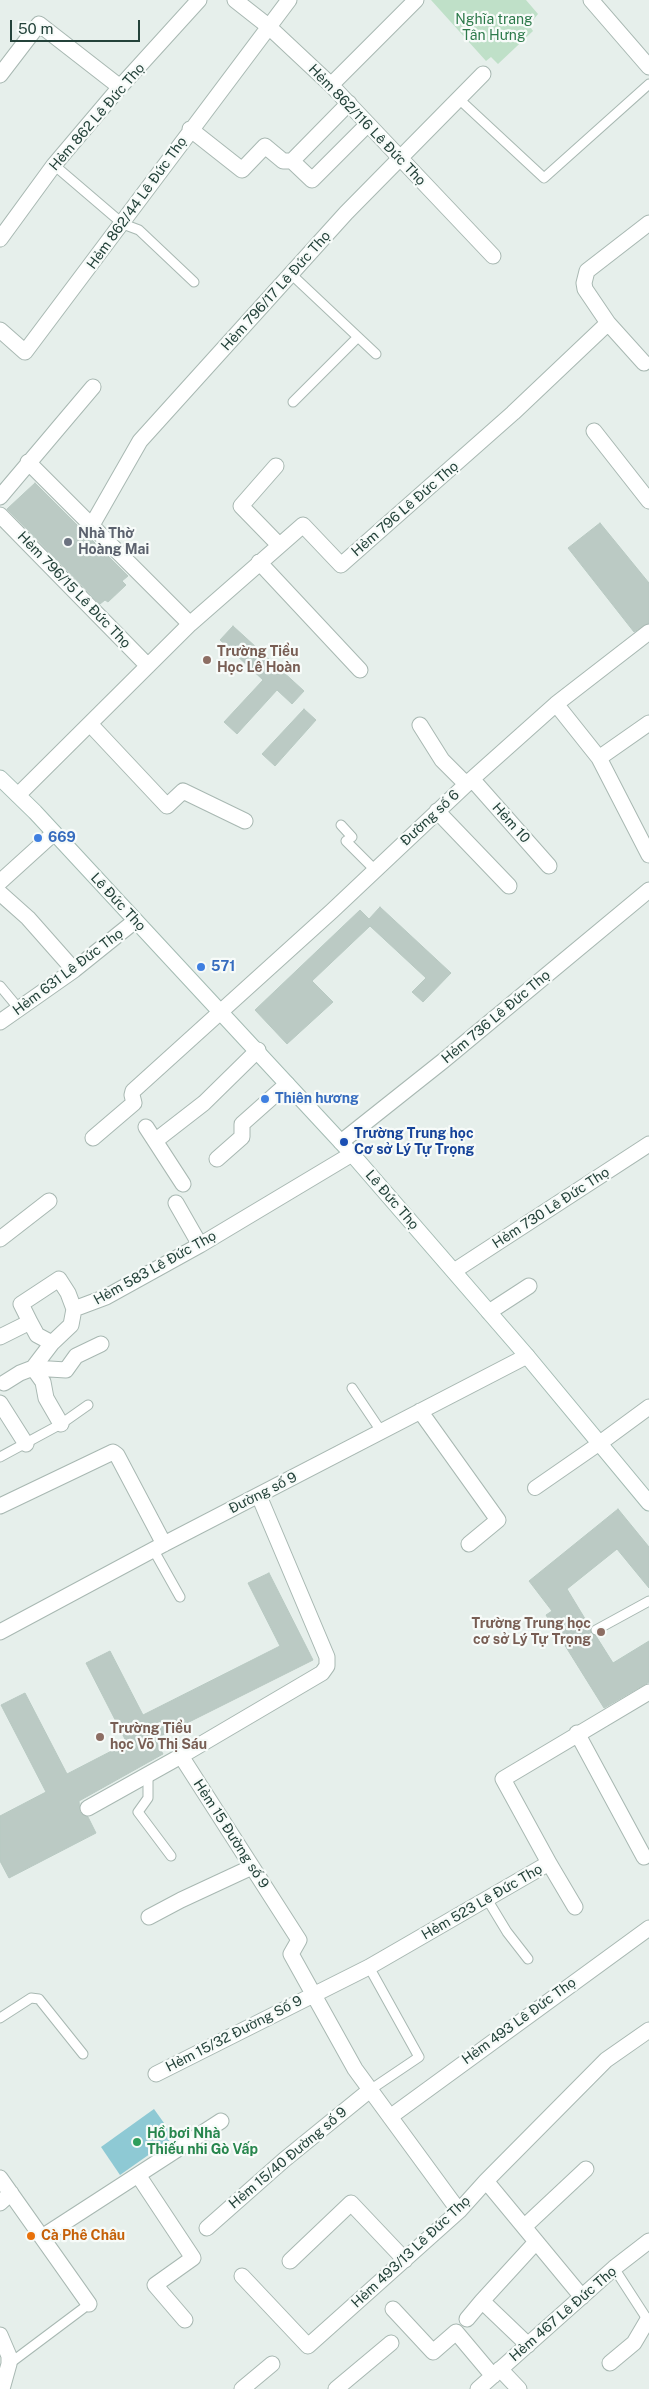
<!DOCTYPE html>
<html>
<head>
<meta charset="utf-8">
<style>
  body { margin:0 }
  #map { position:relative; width:649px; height:2389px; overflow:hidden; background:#e6efeb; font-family:"Public Sans",sans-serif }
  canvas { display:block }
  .scale { position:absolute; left:10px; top:20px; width:130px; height:22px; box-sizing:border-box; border:2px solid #24423a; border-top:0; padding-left:6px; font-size:15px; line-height:18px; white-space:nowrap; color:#24423a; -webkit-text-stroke:4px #f7fbf9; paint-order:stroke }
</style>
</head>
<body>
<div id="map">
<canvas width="649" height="2389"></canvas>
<div class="scale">50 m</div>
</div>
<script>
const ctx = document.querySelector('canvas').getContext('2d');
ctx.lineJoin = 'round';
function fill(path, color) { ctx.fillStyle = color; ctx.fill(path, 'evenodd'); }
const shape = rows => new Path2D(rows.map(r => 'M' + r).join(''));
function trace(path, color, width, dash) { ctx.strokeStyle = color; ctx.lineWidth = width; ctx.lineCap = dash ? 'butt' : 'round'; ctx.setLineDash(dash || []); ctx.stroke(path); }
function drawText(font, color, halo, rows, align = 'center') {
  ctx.font = font + ' "Public Sans",sans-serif'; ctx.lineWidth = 4.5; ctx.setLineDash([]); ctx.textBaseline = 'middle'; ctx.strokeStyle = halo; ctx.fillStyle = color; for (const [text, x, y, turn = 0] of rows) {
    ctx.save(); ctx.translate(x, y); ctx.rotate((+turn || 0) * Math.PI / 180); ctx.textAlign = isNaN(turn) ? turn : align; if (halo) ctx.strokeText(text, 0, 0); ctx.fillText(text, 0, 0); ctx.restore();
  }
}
const green = shape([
  [431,0,526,0,538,14,529,25,533,31,498,64,491,57,486,61]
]);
const water = shape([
  [154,2109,174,2137,120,2175,101,2147]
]);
const building = shape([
  [35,483,128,576,122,581,126,585,108,602,105,600,100,604,7,509,35,483],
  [600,523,649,583,649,623,634,632,568,548,600,523],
  [233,626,304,691,292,704,277,690,237,734,224,722,263,680,220,640,233,626],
  [304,709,316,720,275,766,262,754,304,709],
  [380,907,451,973,423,1002,412,992,426,978,370,926,312,981,333,1002,287,1044,255,1010,360,910,369,919,380,907],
  [618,1509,649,1547,649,1588,617,1549,567,1589,590,1627,591,1633,596,1636,613,1663,649,1641,649,1682,604,1708,546,1615,552,1611,529,1581,618,1509],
  [269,1573,313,1660,155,1739,163,1754,79,1801,80,1812,88,1817,96,1833,9,1878,0,1861,0,1816,46,1792,1,1705,25,1693,67,1774,127,1743,86,1663,110,1651,143,1715,280,1646,248,1583,269,1573]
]);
const service = shape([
  [460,100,544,178,649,84],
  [54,165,123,224,139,230,194,282],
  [291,274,376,354],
  [293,402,358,337],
  [341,825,352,837,346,841,375,870],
  [0,986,20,1010],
  [352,1388,381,1431],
  [0,1457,61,1424,88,1405],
  [153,1549,180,1597],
  [596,1630,649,1601],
  [148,1774,148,1798,138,1812,171,1856],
  [487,1899,507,1932,528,1959],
  [369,1967,419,2057,370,2090],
  [0,2018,31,1998,39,1999,83,2054],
  [614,2268,649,2322],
  [9,2364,89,2304]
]);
const pedestrian = shape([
  [535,1488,600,1443]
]);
const minor = shape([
  [235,0,268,26,331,85,493,256],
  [591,0,649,67],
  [0,75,39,24,120,87],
  [331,85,416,0],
  [190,129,242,170,265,146,283,161,292,161,312,180,368,124],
  [292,161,349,103],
  [0,239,54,165,120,87,199,0],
  [608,323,644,363],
  [0,330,25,352,289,0],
  [594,431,649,501],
  [28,462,190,624],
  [276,466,241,506,279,545],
  [0,497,93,387],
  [0,515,148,666],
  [92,525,140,441,346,213,483,74],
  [259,562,360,670],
  [556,704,599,758,649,855],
  [90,724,167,806,183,791,245,821],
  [420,725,442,760,466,784],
  [599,758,649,723],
  [472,779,549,866],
  [18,795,190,624,303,525,341,565,513,413,608,323,585,289,584,283,587,271,649,223],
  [437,811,509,886],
  [0,882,54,833],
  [0,893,28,918,74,970],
  [0,1022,74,970,135,921],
  [146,1127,183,1184],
  [93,1138,134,1103,132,1095,133,1091,332,911,472,779,556,704,649,632],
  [155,1141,204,1103,258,1050],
  [341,1142,443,1061,649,890],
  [217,1159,242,1137,242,1124,287,1084],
  [176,1203,200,1245],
  [0,1239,49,1201],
  [454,1271,649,1144],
  [489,1312,529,1286],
  [30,1322,21,1304,59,1279,68,1293,74,1309],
  [0,1337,30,1322,37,1335,52,1343],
  [4,1383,20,1373,33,1368,66,1370,76,1356,101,1344],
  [0,1403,26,1444],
  [420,1411,498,1520,469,1544],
  [61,1424,46,1398,43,1382,33,1368,52,1343,71,1325,74,1309,106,1297,200,1245,352,1154],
  [600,1443,649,1407],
  [259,1496,327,1657,327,1666,322,1673,181,1756,299,1940,291,1954,355,2069,459,2211],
  [0,1506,113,1452,117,1455,164,1544],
  [0,1632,164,1544,527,1356],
  [577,1733,644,1857],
  [88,1808,181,1756],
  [549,1863,575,1907],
  [149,1917,181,1900,252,1867],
  [156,2074,369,1967,549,1863,503,1779,649,1692],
  [390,2117,649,1928],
  [138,2175,193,2258,155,2285,185,2320],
  [0,2178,89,2304],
  [486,2181,582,2297],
  [0,2203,11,2193],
  [524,2227,586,2169],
  [207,2228,284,2160,370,2090],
  [42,2237,221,2121],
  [290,2261,351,2203,405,2260],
  [242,2276,308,2346,459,2211,486,2181,606,2060,649,2030],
  [482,2301,536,2242],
  [393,2309,433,2352,456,2332,493,2376],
  [467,2319,482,2301,528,2345],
  [0,2335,9,2356,9,2364,2,2389],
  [610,2363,634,2343,647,2321],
  [500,2369,519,2389],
  [242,2389,272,2364],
  [336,2389,391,2343],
  [478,2389,614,2268,649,2241]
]);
const secondary = shape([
  [0,778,35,812,352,1154,527,1356,649,1503]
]);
const markers = [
  [68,542,5,"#6b7280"],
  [207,660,5,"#8d6e63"],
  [38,838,5,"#3f7fe0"],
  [201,967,5,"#3f7fe0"],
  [265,1099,5,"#3f7fe0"],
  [344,1142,5,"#1a4fb4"],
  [601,1632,5,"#8d6e63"],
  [100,1737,5,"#8d6e63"],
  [137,2142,5,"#2e9e5b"],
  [31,2236,5,"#e8710a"]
];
const parkNames = [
  ["Nghĩa trang",494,20],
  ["Tân Hưng",494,36]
];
const streetNames = [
  ["Hẻm 862 Lê Đức Thọ",97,117,-49],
  ["Hẻm 862/116 Lê Đức Thọ",367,125,46],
  ["Hẻm 862/44 Lê Đức Thọ",137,203,-54],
  ["Hẻm 796/17 Lê Đức Thọ",276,291,-48],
  ["Hẻm 796 Lê Đức Thọ",405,509,-41],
  ["Hẻm 796/15 Lê Đức Thọ",74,590,46],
  ["Đường số 6",430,818,-43],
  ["Hẻm 10",511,823,48],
  ["Lê Đức Thọ",118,902,47],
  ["Hẻm 631 Lê Đức Thọ",68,972,-37],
  ["Hẻm 736 Lê Đức Thọ",496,1017,-40],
  ["Lê Đức Thọ",392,1200,49],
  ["Hẻm 730 Lê Đức Thọ",551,1208,-33],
  ["Hẻm 583 Lê Đức Thọ",155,1268,-29],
  ["Đường số 9",263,1493,-27],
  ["Hẻm 15 Đường số 9",231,1834,57],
  ["Hẻm 523 Lê Đức Thọ",482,1902,-30],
  ["Hẻm 493 Lê Đức Thọ",519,2021,-36],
  ["Hẻm 15/32 Đường Số 9",234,2034,-27],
  ["Hẻm 15/40 Đường số 9",288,2158,-40],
  ["Hẻm 493/13 Lê Đức Thọ",411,2252,-43],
  ["Hẻm 467 Lê Đức Thọ",563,2314,-41]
];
const worshipNames = [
  ["Nhà Thờ",78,534],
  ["Hoàng Mai",78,550]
];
const educationNames = [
  ["Trường Tiểu",217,652],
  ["Học Lê Hoàn",217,668],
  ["Trường Trung học",591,1624,"right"],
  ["cơ sở Lý Tự Trọng",591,1640,"right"],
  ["Trường Tiểu",110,1729],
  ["học Võ Thị Sáu",110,1745]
];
const shopNames = [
  ["669",48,838],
  ["571",211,967],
  ["Thiên hương",275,1099]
];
const transitNames = [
  ["Trường Trung học",354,1134],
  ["Cơ sở Lý Tự Trọng",354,1150]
];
const leisureNames = [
  ["Hồ bơi Nhà",147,2134],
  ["Thiếu nhi Gò Vấp",147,2150]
];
const foodNames = [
  ["Cà Phê Châu",41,2236]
];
fill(green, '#bfe0c8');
fill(water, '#8ec9d4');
fill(building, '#bbcac4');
trace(building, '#b8c9c2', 1);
trace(service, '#a8b8b2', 11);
trace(pedestrian, '#a8b8b2', 16);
trace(minor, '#a8b8b2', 17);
trace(secondary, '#a4bbb3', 17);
trace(service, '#fff', 9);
trace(pedestrian, '#fff', 14);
trace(minor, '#fff', 15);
trace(secondary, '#fff', 15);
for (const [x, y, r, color] of markers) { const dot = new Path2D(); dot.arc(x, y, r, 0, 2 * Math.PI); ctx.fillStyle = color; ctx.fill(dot); trace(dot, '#f7fbf9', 2); }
drawText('14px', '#2d7a4b', '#f7fbf9', parkNames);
drawText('14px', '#24423a', '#f7fbf9', streetNames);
drawText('bold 14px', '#5b616d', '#f7fbf9', worshipNames, 'left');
drawText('bold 14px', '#785e54', '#f7fbf9', educationNames, 'left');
drawText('bold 14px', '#366cbe', '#f7fbf9', shopNames, 'left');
drawText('bold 14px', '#164399', '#f7fbf9', transitNames, 'left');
drawText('bold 14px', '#27864d', '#f7fbf9', leisureNames, 'left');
drawText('bold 14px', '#c56008', '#f7fbf9', foodNames, 'left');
</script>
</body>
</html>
